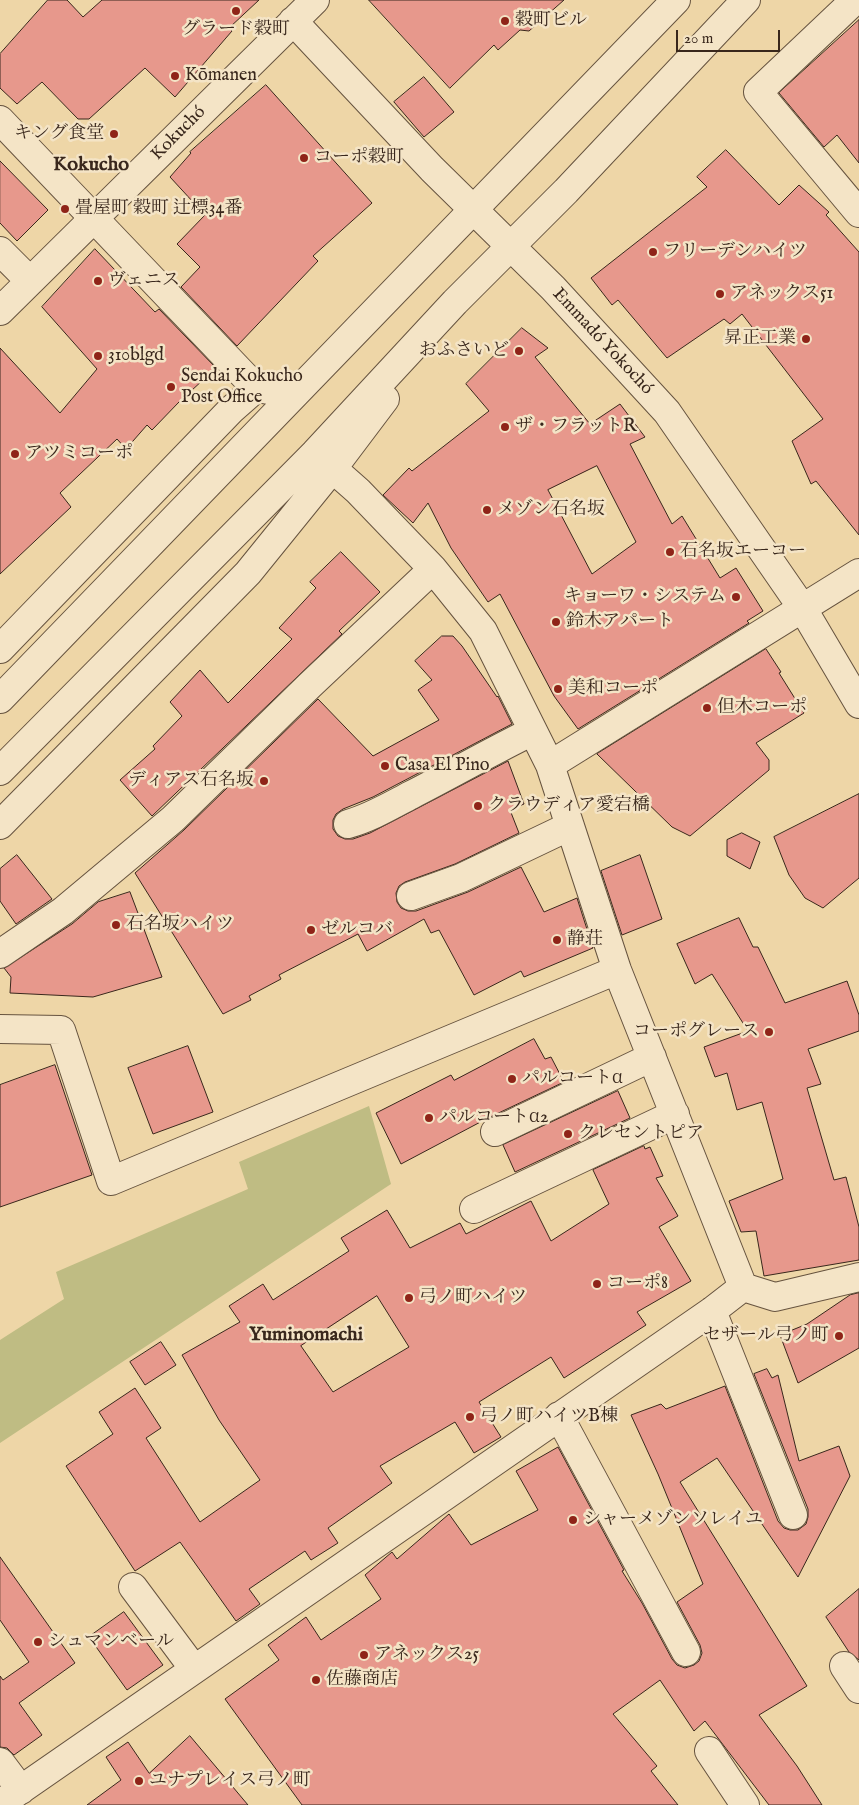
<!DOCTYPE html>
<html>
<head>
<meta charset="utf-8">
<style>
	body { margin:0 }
	#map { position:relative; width:859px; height:1805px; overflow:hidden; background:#eed6a7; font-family:"IM FELL English",serif }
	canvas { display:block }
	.scale { position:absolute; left:676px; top:30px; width:104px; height:22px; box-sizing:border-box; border:2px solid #39271c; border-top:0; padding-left:6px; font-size:15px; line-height:18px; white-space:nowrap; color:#39271c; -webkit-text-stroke:4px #f4e4c6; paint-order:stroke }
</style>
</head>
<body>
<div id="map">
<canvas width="859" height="1805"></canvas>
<div class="scale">20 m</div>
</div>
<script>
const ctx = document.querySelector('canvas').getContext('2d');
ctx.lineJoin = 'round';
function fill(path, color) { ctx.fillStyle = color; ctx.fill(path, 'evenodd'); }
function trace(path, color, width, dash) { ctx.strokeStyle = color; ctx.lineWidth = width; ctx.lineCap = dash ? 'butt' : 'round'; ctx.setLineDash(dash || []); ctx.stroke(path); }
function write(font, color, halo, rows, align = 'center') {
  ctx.font = font + ' "IM FELL English","Noto Serif JP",serif'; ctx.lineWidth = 5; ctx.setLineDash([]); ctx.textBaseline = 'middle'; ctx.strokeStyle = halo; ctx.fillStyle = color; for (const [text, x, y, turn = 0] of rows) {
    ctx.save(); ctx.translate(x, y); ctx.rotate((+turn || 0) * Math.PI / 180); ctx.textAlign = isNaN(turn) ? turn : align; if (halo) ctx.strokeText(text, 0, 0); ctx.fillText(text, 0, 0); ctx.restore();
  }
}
fill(new Path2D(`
	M 369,1106 L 391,1184 L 0,1443 L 0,1340 L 64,1299 L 56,1272 L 248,1189 L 239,1162 Z`), '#bfbc83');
const building = new Path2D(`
	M 48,0 L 67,0 L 83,17 L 102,0 L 259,0 L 229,28 L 232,31 L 175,97 L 145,68 L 89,119 L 78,119 L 42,82 L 17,104 L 0,88 L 0,54 Z
	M 369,0 L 564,0 L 529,31 L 520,30 L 498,50 L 494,45 L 450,88 Z
	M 859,20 L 859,163 L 837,135 L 824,147 L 779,93 Z
	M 424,77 L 454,112 L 424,137 L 394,102 Z
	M 266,85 L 372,203 L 313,256 L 318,261 L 237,346 L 181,287 L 200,267 L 177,244 L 205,215 L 170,177 L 191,153 L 190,152 Z
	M 726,150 L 779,205 L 799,185 L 829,212 L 826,215 L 859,252 L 859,535 L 816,481 L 811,484 L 792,441 L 823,419 L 742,314 L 730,324 L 724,319 L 667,358 L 618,300 L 612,305 L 591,278 L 707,187 L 697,177 Z
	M 0,161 L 48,210 L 17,241 L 0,223 Z
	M 95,249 L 155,312 L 159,309 L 216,368 L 179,402 L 152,430 L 147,425 L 126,449 L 117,439 L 60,493 L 71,507 L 0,574 L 0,348 L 60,413 L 97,369 L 42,307 Z
	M 522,328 L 548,348 L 535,357 L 590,424 L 620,404 L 645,437 L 630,444 L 672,524 L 682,516 L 720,578 L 736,568 L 763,611 L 747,621 L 749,623 L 578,729 L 554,696 L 500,594 L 488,602 L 451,548 L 428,503 L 413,523 L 383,495 L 409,468 L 412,471 L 489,411 L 466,384 ZM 597,466 L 636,542 L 592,574 L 548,490 Z
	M 341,552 L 380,592 L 339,631 L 342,634 L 152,816 L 120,780 L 155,749 L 153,746 L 182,716 L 170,702 L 200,670 L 228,703 L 292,639 L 279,628 L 316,588 L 310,582 Z
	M 442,636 L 453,636 L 462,646 L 497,697 L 498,696 L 512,724 L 373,797 L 343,809 L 336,814 L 333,820 L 333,829 L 338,836 L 345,839 L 353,839 L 370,833 L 508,761 L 524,804 L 510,810 L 519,833 L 455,864 L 405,882 L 399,886 L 396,893 L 397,902 L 401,908 L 408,911 L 416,911 L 468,892 L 521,867 L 544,912 L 577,898 L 593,948 L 524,977 L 521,971 L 474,995 L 439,930 L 431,933 L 424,919 L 367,951 L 358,934 L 279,975 L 281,979 L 249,996 L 251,1000 L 223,1014 L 135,873 L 184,830 L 318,699 L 373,756 L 439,720 L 418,690 L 432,680 L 415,661 Z
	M 766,649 L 781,672 L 779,673 L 804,713 L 756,743 L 769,760 L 769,770 L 690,836 L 672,827 L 597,754 Z
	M 859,794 L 859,878 L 823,908 L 805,898 L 789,875 L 774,837 Z
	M 742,833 L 760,842 L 750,869 L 727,856 L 727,840 Z
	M 17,855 L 52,899 L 16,924 L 0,901 L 0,869 Z
	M 640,855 L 662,919 L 622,935 L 601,871 Z
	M 130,892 L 162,977 L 93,997 L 10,993 L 11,977 L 4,968 L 72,924 L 98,902 Z
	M 739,918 L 753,947 L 758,947 L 785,1003 L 847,981 L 859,1015 L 859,1031 L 808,1049 L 821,1084 L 807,1088 L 834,1180 L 846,1177 L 859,1227 L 859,1260 L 764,1276 L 756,1231 L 741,1232 L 729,1201 L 783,1179 L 762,1102 L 737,1110 L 727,1073 L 715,1077 L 704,1047 L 748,1031 L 712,974 L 695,984 L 677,944 Z
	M 534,1039 L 545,1059 L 551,1057 L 564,1082 L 488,1118 L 401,1164 L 376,1113 L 451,1075 L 454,1080 Z
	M 188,1046 L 213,1112 L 153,1134 L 128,1068 Z
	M 55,1065 L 92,1175 L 0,1207 L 0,1085 Z
	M 618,1091 L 630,1118 L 515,1172 L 503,1145 Z
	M 644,1146 L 645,1149 L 650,1147 L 663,1176 L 656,1178 L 678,1216 L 659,1227 L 691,1281 L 637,1312 L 646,1325 L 564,1378 L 551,1357 L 479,1402 L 501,1437 L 474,1453 L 455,1422 L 380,1466 L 392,1483 L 328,1528 L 338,1543 L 311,1560 L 305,1551 L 249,1589 L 260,1604 L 236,1621 L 180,1542 L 135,1571 L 66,1466 L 113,1434 L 99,1412 L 135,1388 L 161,1428 L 146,1438 L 200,1522 L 260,1480 L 219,1420 L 182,1355 L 240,1322 L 229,1306 L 263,1284 L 273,1300 L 349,1251 L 341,1238 L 387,1210 L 410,1248 L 460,1223 L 466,1234 L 531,1201 L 551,1241 L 609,1204 L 593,1170 ZM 377,1296 L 409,1347 L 333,1392 L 301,1346 Z
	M 859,1293 L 859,1348 L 798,1383 L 780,1335 L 807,1324 L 850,1295 Z
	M 161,1342 L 176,1365 L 145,1385 L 130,1362 Z
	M 767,1369 L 772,1378 L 778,1375 L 799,1461 L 839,1446 L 850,1476 L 798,1577 L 717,1458 L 680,1482 L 807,1686 L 759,1715 L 797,1766 L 822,1805 L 769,1805 L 705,1721 L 694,1731 L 660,1680 L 613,1714 L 657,1766 L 651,1771 L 678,1805 L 302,1805 L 225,1699 L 279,1660 L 268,1645 L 306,1617 L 321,1640 L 381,1599 L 365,1575 L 392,1552 L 397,1559 L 449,1514 L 471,1545 L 538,1510 L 516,1471 L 558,1447 L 624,1570 L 622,1571 L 642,1603 L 672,1659 L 677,1665 L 685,1668 L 694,1665 L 699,1661 L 702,1653 L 700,1645 L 677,1602 L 703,1584 L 658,1474 L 631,1415 L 661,1404 L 666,1409 L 725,1386 L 778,1521 L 784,1528 L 790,1530 L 798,1530 L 806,1524 L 808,1517 L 808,1509 L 754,1374 Z
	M 0,1557 L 75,1663 L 19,1703 L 42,1735 L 14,1755 L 7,1748 L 0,1747 L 0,1676 L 3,1680 L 29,1662 L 0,1620 Z
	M 859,1589 L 859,1660 L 849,1652 L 826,1617 Z
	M 124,1612 L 163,1665 L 127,1690 L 89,1637 Z
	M 190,1736 L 248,1805 L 87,1805 L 121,1780 L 106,1757 L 128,1742 L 149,1773 Z`);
fill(building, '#e7988c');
trace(building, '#39271c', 1);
const minor = new Path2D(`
	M 855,0 L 758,92 L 859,213
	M 293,21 L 432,169 L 553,288 L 667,412 L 803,609 L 859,704
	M 0,120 L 256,388
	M 0,251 L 30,281
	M 0,311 L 315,0
	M 0,649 L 231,410 L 256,388 L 294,394
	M 0,699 L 676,0
	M 550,765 L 859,573
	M 0,771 L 315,453 L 455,302 L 566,191 L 746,0
	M 348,824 C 370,818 390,806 411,795 C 452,774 492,751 533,731
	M 0,825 L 248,573 L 333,468 L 385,399
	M 411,896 L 461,878 L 570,826
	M 0,954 L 63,911 L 173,819 L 310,685 L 433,569
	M 0,1029 L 61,1030 L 111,1181 L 617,970
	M 495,1132 L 652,1057
	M 474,1209 L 675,1114
	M 743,1287 L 775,1297 L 859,1277
	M 712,1311 L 793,1515
	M 559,1416 L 686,1652
	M 133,1587 L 194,1669
	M 844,1666 L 859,1689
	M 709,1751 L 745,1805
	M 0,1762 L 21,1790
	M 0,1804 L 712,1311 L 743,1287 L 617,970 L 550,765 L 483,631 L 433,569 L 358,491 L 315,453`);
trace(minor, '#66533f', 30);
trace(minor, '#f4e4c6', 28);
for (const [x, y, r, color] of [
	[236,11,5,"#8f2418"],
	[505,21,5,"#8f2418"],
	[175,76,5,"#8f2418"],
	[114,134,5,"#8f2418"],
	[304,158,5,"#8f2418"],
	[65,209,5,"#8f2418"],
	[653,252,5,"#8f2418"],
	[98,281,5,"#8f2418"],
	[720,294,5,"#8f2418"],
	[806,339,5,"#8f2418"],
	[519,351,5,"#8f2418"],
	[98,356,5,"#8f2418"],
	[171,387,5,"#8f2418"],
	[505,427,5,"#8f2418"],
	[15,454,5,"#8f2418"],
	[487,510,5,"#8f2418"],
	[670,552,5,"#8f2418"],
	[736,597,5,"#8f2418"],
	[556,622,5,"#8f2418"],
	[558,689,5,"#8f2418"],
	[707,708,5,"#8f2418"],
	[385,766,5,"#8f2418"],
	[264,781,5,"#8f2418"],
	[478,806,5,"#8f2418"],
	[116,925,5,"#8f2418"],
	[311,930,5,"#8f2418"],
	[557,940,5,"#8f2418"],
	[769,1032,5,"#8f2418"],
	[512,1079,5,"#8f2418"],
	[429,1118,5,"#8f2418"],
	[568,1134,5,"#8f2418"],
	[597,1284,5,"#8f2418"],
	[409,1298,5,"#8f2418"],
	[839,1336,5,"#8f2418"],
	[470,1417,5,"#8f2418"],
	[573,1520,5,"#8f2418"],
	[38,1642,5,"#8f2418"],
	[364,1655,5,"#8f2418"],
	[316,1680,5,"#8f2418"],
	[139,1781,5,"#8f2418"]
]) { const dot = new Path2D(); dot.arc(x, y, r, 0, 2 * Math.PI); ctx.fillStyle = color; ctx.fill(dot); trace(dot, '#f4e4c6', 2); }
write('18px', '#39271c', '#f4e4c6', [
	["穀町ビル",515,21],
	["グラード穀町",236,30,"center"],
	["Kōmanen",185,76],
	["キング食堂",104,134,"right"],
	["コーポ穀町",314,158],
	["畳屋町 穀町 辻標34番",75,209],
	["フリーデンハイツ",663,252],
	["ヴェニス",108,281],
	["アネックス51",730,294],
	["昇正工業",796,339,"right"],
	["おふさいど",509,351,"right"],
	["310blgd",108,356],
	["Sendai Kokucho",181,377],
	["Post Office",181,398],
	["ザ・フラットR",515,427],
	["アツミコーポ",25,454],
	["メゾン石名坂",497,510],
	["石名坂エーコー",680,552],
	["キョーワ・システム",726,597,"right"],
	["鈴木アパート",566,622],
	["美和コーポ",568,689],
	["但木コーポ",717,708],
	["Casa El Pino",395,766],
	["ディアス石名坂",254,781,"right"],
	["クラウディア愛宕橋",488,806],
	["石名坂ハイツ",126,925],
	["ゼルコバ",321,930],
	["静荘",567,940],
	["コーポグレース",759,1032,"right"],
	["パルコートα",522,1079],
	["パルコートα2",439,1118],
	["クレセントピア",578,1134],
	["コーポ8",607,1284],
	["弓ノ町ハイツ",419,1298],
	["セザール弓ノ町",829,1336,"right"],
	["弓ノ町ハイツB棟",480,1417],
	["シャーメゾンソレイユ",583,1520],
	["シュマンベール",48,1642],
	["アネックス25",374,1655],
	["佐藤商店",326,1680],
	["ユナプレイス弓ノ町",149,1781]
], 'left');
write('18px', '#39271c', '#f4e4c6', [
	["Kokuchó",179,134,-45],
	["Emmadó Yokochó",602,342,47]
]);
write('bold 20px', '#39271c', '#f4e4c6', [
	["Kokucho",91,166],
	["Yuminomachi",306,1336]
]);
</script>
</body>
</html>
